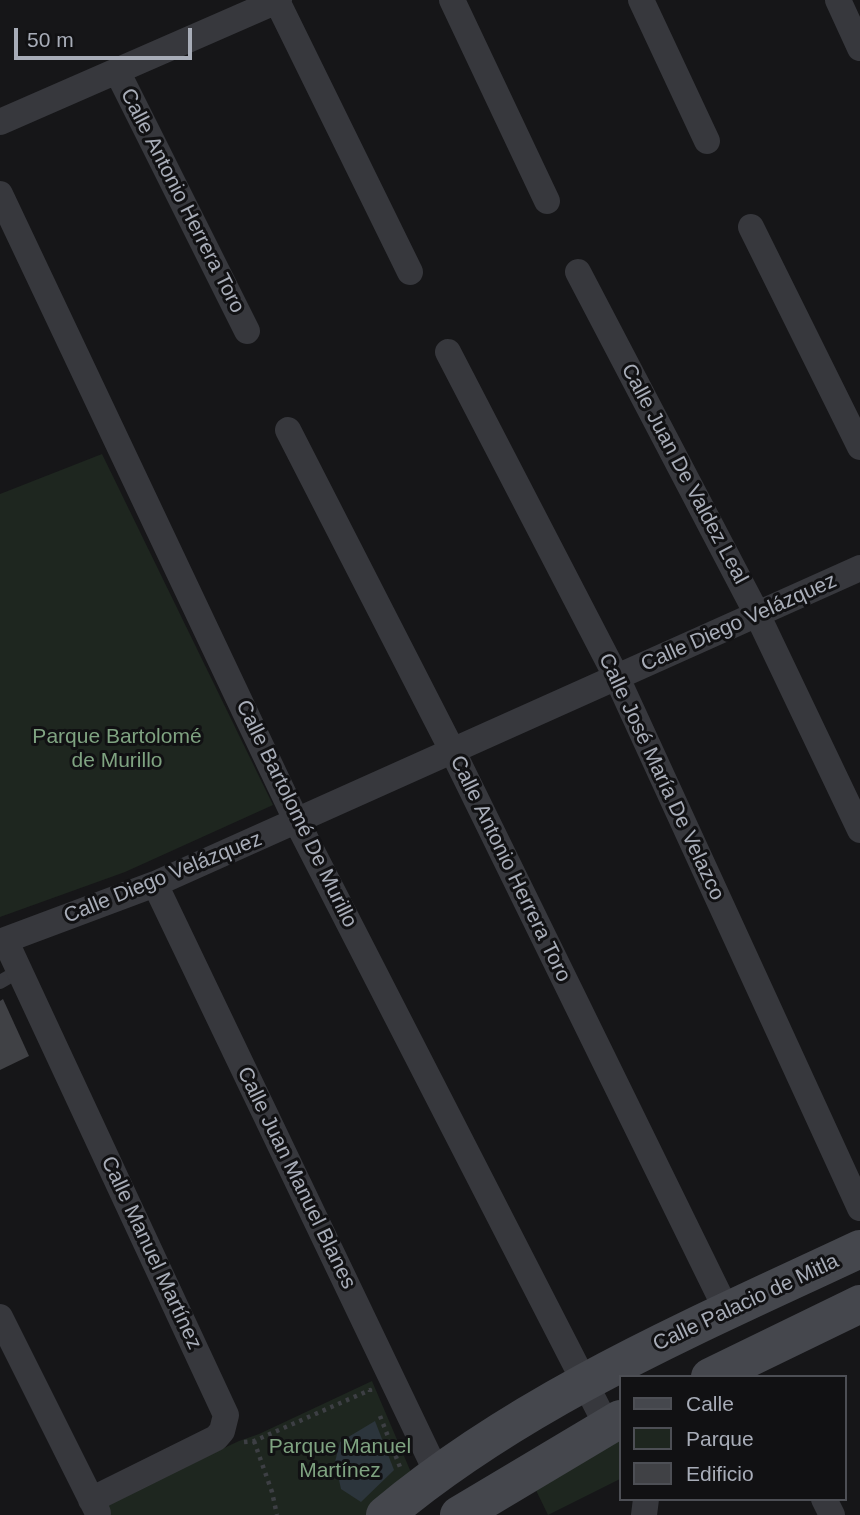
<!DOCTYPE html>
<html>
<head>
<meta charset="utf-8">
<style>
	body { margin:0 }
	#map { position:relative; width:860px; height:1515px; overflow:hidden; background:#161618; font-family:Arial,sans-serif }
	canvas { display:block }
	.legend { position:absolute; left:619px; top:1375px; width:228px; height:126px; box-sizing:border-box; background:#111113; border:2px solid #4d4f55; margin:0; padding:9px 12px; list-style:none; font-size:21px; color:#a8adb8 }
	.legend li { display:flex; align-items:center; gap:14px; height:35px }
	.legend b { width:35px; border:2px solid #4d4f55 }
	.scale { position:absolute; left:14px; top:28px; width:178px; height:32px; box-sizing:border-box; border:4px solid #a8adb8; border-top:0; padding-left:9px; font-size:21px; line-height:24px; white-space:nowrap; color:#a8adb8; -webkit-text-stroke:5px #111113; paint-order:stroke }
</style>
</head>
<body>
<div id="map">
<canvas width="860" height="1515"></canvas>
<ul class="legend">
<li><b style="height:9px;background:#45474d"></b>Calle</li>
<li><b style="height:19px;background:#1e261f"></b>Parque</li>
<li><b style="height:19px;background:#404145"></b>Edificio</li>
</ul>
<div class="scale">50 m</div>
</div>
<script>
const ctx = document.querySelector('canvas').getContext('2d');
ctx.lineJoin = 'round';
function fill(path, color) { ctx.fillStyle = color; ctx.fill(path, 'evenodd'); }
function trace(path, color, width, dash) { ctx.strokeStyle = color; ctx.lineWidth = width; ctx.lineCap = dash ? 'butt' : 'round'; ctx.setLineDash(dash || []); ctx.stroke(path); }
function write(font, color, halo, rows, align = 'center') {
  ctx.font = font + ' Arial,sans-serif'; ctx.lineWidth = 6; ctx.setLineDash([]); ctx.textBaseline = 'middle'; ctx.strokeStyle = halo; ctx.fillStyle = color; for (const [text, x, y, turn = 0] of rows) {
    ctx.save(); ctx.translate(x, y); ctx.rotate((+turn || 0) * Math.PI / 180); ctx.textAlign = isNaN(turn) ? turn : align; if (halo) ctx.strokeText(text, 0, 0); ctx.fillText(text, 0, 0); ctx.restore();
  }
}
fill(new Path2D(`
	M 102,454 L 273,805 L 125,872 L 0,917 L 0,494 Z
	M 372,1381 L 413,1477 L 368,1515 L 108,1515 L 104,1504 L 239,1441 L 259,1434 Z
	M 620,1438 L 620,1479 L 548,1515 L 532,1482 Z`), '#1e261f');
fill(new Path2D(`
	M 375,1421 L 394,1470 L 361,1502 L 341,1489 L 335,1462 L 340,1442 Z`), '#2c353c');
fill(new Path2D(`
	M 3,999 L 29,1056 L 0,1070 L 0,1001 Z`), '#404145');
trace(new Path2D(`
	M 380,1416 L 400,1467
	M 254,1441 L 272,1492 L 277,1515
	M 244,1442 L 254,1441 L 370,1390 L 370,1392`), '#3d3f44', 4.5, [3.5, 5]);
trace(new Path2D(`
	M 0,982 L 19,971`), '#37383d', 14);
trace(new Path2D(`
	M 452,0 L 547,201
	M 641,0 L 707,141
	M 838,0 L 860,48
	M 277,1 L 410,272
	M 117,71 L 247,331
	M 0,122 L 279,0
	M 0,194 L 297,822 L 607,1426
	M 751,227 L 860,447
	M 578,272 L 757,614 L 860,830
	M 448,352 L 617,678 L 860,1208
	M 288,430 L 453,752 L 727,1311
	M 155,884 L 437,1473
	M 0,942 L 155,884 L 860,568
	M 6,942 L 226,1415 L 222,1431 L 216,1438 L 91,1500
	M 0,1317 L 98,1513
	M 824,1499 L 832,1515
	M 644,1515 L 646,1499`), '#37383d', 26);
trace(new Path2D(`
	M 710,1377 L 860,1304
	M 385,1515 C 525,1398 696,1326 860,1249
	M 459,1515 L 620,1419`), '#45474d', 38);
write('21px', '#a8adb8', '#111113', [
	["Calle Antonio Herrera Toro",182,201,63],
	["Calle Juan De Valdez Leal",684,474,62],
	["Calle Diego Velázquez",739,623,-24],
	["Calle José María De Velazco",661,777,65],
	["Calle Bartolomé De Murillo",296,814,64],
	["Calle Antonio Herrera Toro",510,869,64],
	["Calle Diego Velázquez",163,878,-22],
	["Calle Juan Manuel Blanes",296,1178,64],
	["Calle Manuel Martínez",151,1253,65],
	["Calle Palacio de Mitla",746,1303,-25]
]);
write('21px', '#7fa381', '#111113', [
	["Parque Bartolomé",117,737],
	["de Murillo",117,761],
	["Parque Manuel",340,1447],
	["Martínez",340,1471]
]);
</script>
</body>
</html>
